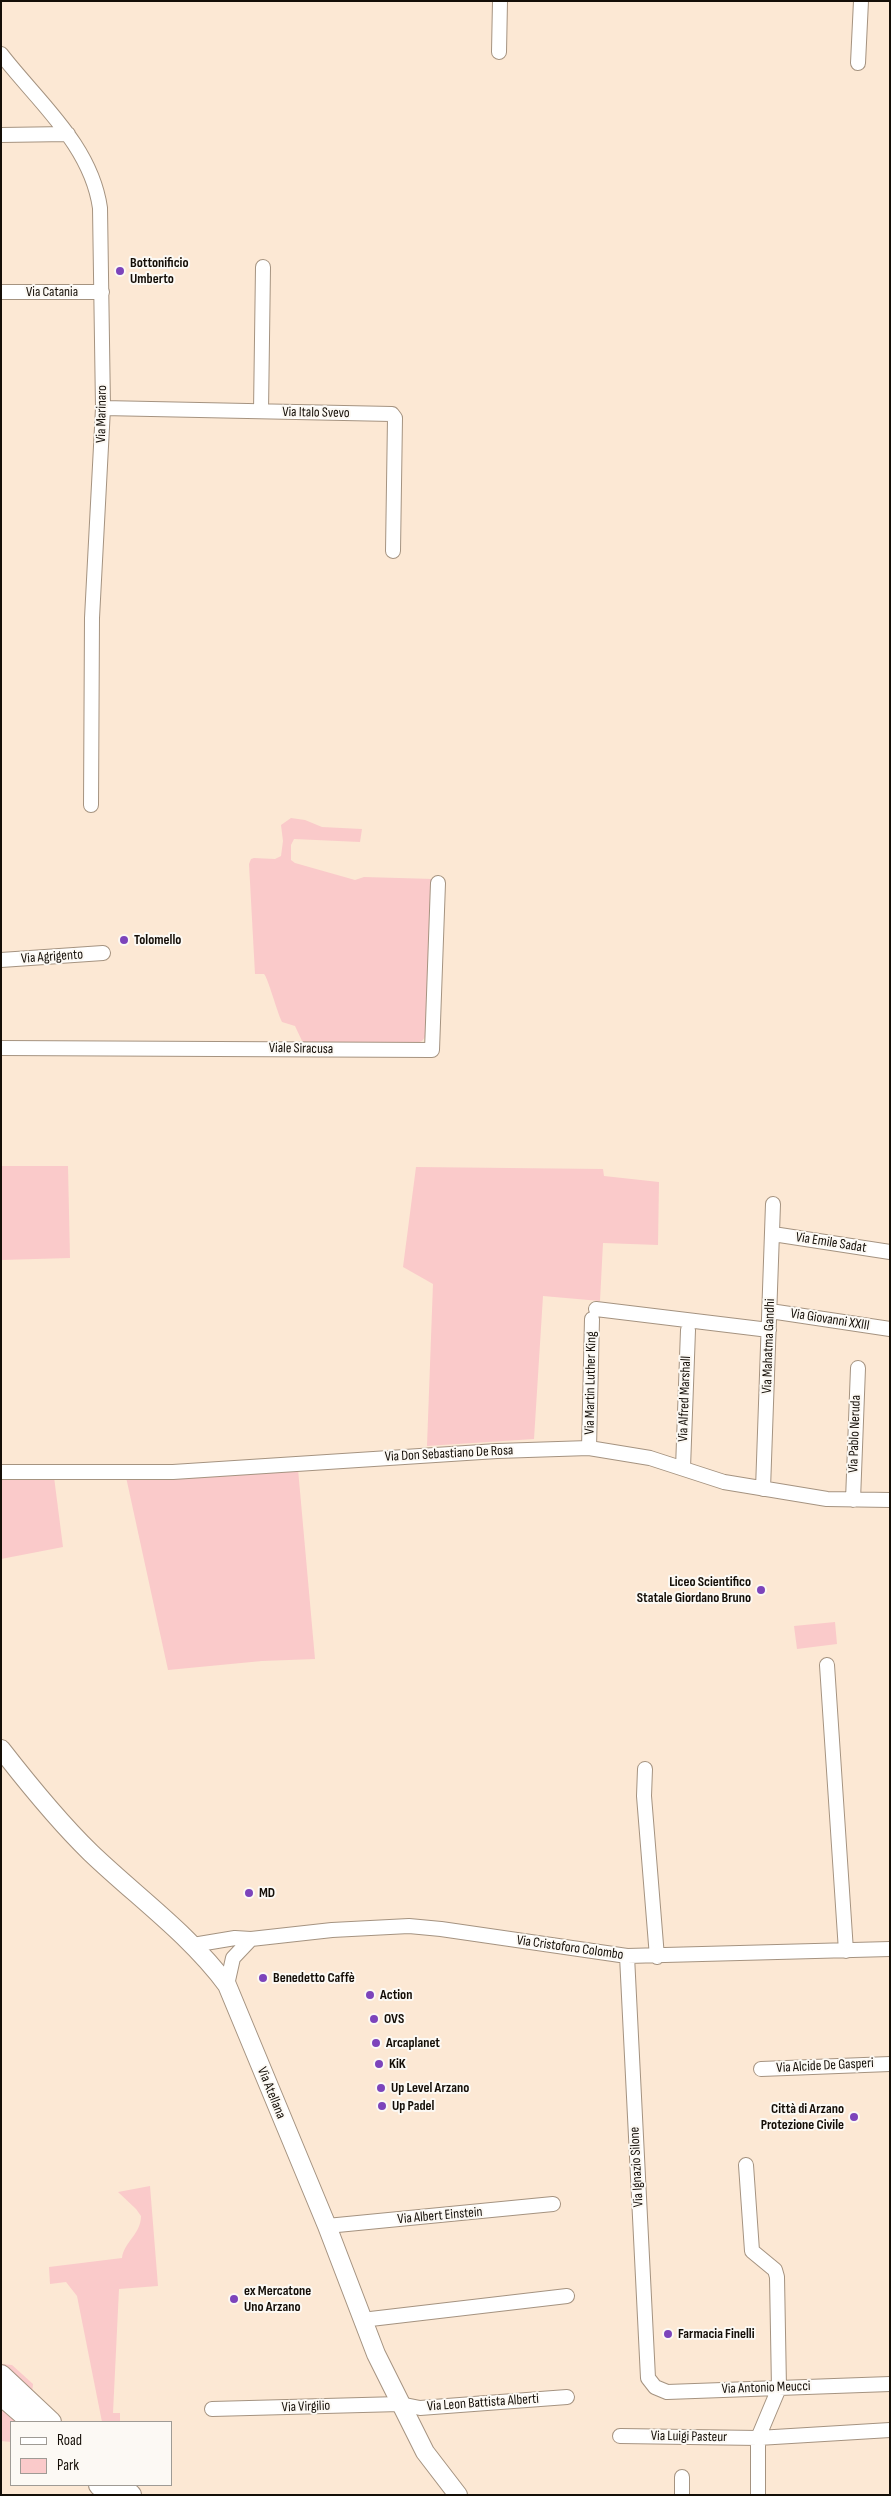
<!DOCTYPE html>
<html>
<head>
<meta charset="utf-8">
<style>
	body { margin:0 }
	#map { position:relative; width:891px; height:2496px; overflow:hidden; background:#fce8d4; font-family:"Sofia Sans Condensed",sans-serif }
	canvas { display:block }
	.frame { position:absolute; inset:0; border:2px solid #140e07; pointer-events:none }
	.legend { position:absolute; left:10px; top:2421px; width:162px; height:65px; box-sizing:border-box; background:#fcf9f4; border:1px solid #9f9b95; margin:0; padding:6px 9px; list-style:none; font-size:15px; color:#140e07 }
	.legend li { display:flex; align-items:center; gap:10px; height:25px }
	.legend b { width:25px; border:1px solid #9f9b95 }
</style>
</head>
<body>
<div id="map">
<canvas width="891" height="2496"></canvas>
<div class="frame"></div>
<ul class="legend">
<li><b style="height:6px;background:#fff"></b>Road</li>
<li><b style="height:14px;background:#facaca"></b>Park</li>
</ul>
</div>
<script>
const ctx = document.querySelector('canvas').getContext('2d');
ctx.lineJoin = 'round';
function fill(path, color) { ctx.fillStyle = color; ctx.fill(path, 'evenodd'); }
function trace(path, color, width, dash) { ctx.strokeStyle = color; ctx.lineWidth = width; ctx.lineCap = dash ? 'butt' : 'round'; ctx.setLineDash(dash || []); ctx.stroke(path); }
function write(font, color, halo, rows, align = 'center') {
  ctx.font = font + ' "Sofia Sans Condensed",sans-serif'; ctx.lineWidth = 4; ctx.setLineDash([]); ctx.textBaseline = 'middle'; ctx.strokeStyle = halo; ctx.fillStyle = color; for (const [text, x, y, turn = 0] of rows) {
    ctx.save(); ctx.translate(x, y); ctx.rotate((+turn || 0) * Math.PI / 180); ctx.textAlign = isNaN(turn) ? turn : align; if (halo) ctx.strokeText(text, 0, 0); ctx.fillText(text, 0, 0); ctx.restore();
  }
}
fill(new Path2D(`
	M 291,818 L 305,820 L 322,827 L 362,829 L 360,842 L 294,839 L 291,845 L 291,860 L 295,863 L 355,880 L 364,877 L 434,879 L 429,1032 L 422,1041 L 409,1046 L 303,1043 L 295,1026 L 282,1022 C 277,1012 268,978 264,974 L 255,974 L 249,864 L 251,859 L 254,858 L 275,859 L 281,856 L 283,841 L 281,825 Z
	M 1,1166 L 68,1166 L 70,1258 L 1,1260 Z
	M 416,1167 L 603,1169 L 604,1176 L 659,1182 L 658,1245 L 603,1243 L 600,1301 L 543,1296 L 534,1439 L 427,1446 L 433,1284 L 403,1267 Z
	M 298,1469 L 315,1659 L 262,1661 L 168,1670 L 126,1477 L 215,1476 Z
	M 54,1477 L 63,1547 L 1,1559 L 1,1478 Z
	M 835,1622 L 837,1644 L 797,1649 L 794,1626 Z
	M 150,2186 L 158,2286 L 119,2289 L 113,2413 L 120,2413 L 120,2422 L 102,2422 L 77,2296 L 66,2282 L 50,2284 L 49,2267 L 122,2258 C 124,2242 141,2234 141,2216 L 136,2209 L 118,2192 Z
	M 1,2364 L 12,2365 L 33,2384 L 32,2393 Z
	M 1,2406 L 20,2422 L 11,2422 L 11,2442 L 1,2441 Z`), '#facaca');
const minor = new Path2D(`
	M 499,52 L 500,1
	M 1,54 C 38,102 91,145 100,208 L 103,408 L 92,618 L 91,805
	M 858,63 L 861,1
	M 1,135 L 68,134
	M 1,292 L 102,292
	M 103,408 L 392,414 L 395,418 L 393,551
	M 261,411 L 263,267
	M 1,960 L 103,953
	M 1,1048 L 432,1050 L 438,883
	M 773,1234 L 890,1252
	M 596,1309 L 769,1330
	M 770,1311 L 890,1329
	M 589,1448 L 592,1319
	M 683,1468 L 688,1330
	M 1,1472 L 173,1472 L 497,1451 L 589,1448 L 650,1458 L 724,1482 L 827,1499 L 890,1500
	M 763,1489 L 773,1204
	M 853,1500 L 858,1368
	M 827,1665 L 846,1951
	M 645,1769 L 644,1796 L 657,1957
	M 193,1945 L 235,1938 L 251,1939 L 332,1930 L 409,1926 L 441,1929 L 627,1956 L 890,1949
	M 627,1956 L 648,2378 L 655,2387 L 667,2392 L 890,2384
	M 227,1985 L 233,1958 L 251,1939
	M 761,2069 L 890,2064
	M 746,2165 L 752,2251 L 775,2270 L 777,2277 L 779,2388 L 758,2438 L 758,2495
	M 327,2226 L 553,2204
	M 362,2320 L 567,2296
	M 212,2409 L 400,2404 L 420,2408 L 567,2397
	M 620,2436 L 758,2438 L 890,2430
	M 682,2495 L 682,2477`);
const major = new Path2D(`
	M 1,1749 C 29,1785 58,1821 91,1853 C 137,1897 189,1934 227,1985 L 327,2226 L 376,2354 L 425,2452 L 458,2495`);
const highway = new Path2D(`
	M 1,2375 L 51,2422
	M 1,2395 L 32,2422
	M 99,2485 L 110,2495
	M 120,2485 L 131,2495`);
trace(minor, '#a59380', 16);
trace(major, '#a59380', 20);
trace(highway, '#a59380', 22);
trace(minor, '#fff', 14);
trace(major, '#fff', 18);
trace(highway, '#fff', 20);
for (const [x, y, r, color] of [
	[120,271,5,"#7c44bb"],
	[124,940,5,"#7c44bb"],
	[761,1590,5,"#7c44bb"],
	[249,1893,5,"#7c44bb"],
	[263,1978,5,"#7c44bb"],
	[370,1995,5,"#7c44bb"],
	[374,2019,5,"#7c44bb"],
	[376,2043,5,"#7c44bb"],
	[379,2064,5,"#7c44bb"],
	[381,2088,5,"#7c44bb"],
	[382,2106,5,"#7c44bb"],
	[854,2117,5,"#7c44bb"],
	[234,2299,5,"#7c44bb"],
	[668,2334,5,"#7c44bb"]
]) { const dot = new Path2D(); dot.arc(x, y, r, 0, 2 * Math.PI); ctx.fillStyle = color; ctx.fill(dot); trace(dot, '#fcf9f4', 2); }
write('bold 14px', '#140e07', '#fcf9f4', [
	["Bottonificio",130,263],
	["Umberto",130,279],
	["Tolomello",134,940],
	["Liceo Scientifico",751,1582,"right"],
	["Statale Giordano Bruno",751,1598,"right"],
	["MD",259,1893],
	["Benedetto Caffè",273,1978],
	["Action",380,1995],
	["OVS",384,2019],
	["Arcaplanet",386,2043],
	["KiK",389,2064],
	["Up Level Arzano",391,2088],
	["Up Padel",392,2106],
	["Città di Arzano",844,2109,"right"],
	["Protezione Civile",844,2125,"right"],
	["ex Mercatone",244,2291],
	["Uno Arzano",244,2307],
	["Farmacia Finelli",678,2334]
], 'left');
write('14px', '#140e07', '#fcf9f4', [
	["Via Catania",52,292],
	["Via Italo Svevo",316,413,1],
	["Via Marinaro",102,414,-89],
	["Via Agrigento",52,957,-4],
	["Viale Siracusa",301,1049,1],
	["Via Emile Sadat",831,1243,9],
	["Via Giovanni XXIII",830,1320,9],
	["Via Mahatma Gandhi",769,1346,-88],
	["Via Martin Luther King",591,1383,-89],
	["Via Alfred Marshall",685,1399,-88],
	["Via Pablo Neruda",855,1434,-88],
	["Via Don Sebastiano De Rosa",449,1454,-3],
	["Via Cristoforo Colombo",570,1948,8],
	["Via Alcide De Gasperi",825,2066,-3],
	["Via Atellana",271,2093,68],
	["Via Ignazio Silone",637,2167,-93],
	["Via Albert Einstein",440,2216,-5],
	["Via Antonio Meucci",766,2388,-2],
	["Via Leon Battista Alberti",483,2403,-4],
	["Via Virgilio",306,2407,-2],
	["Via Luigi Pasteur",689,2437,1]
]);
</script>
</body>
</html>
